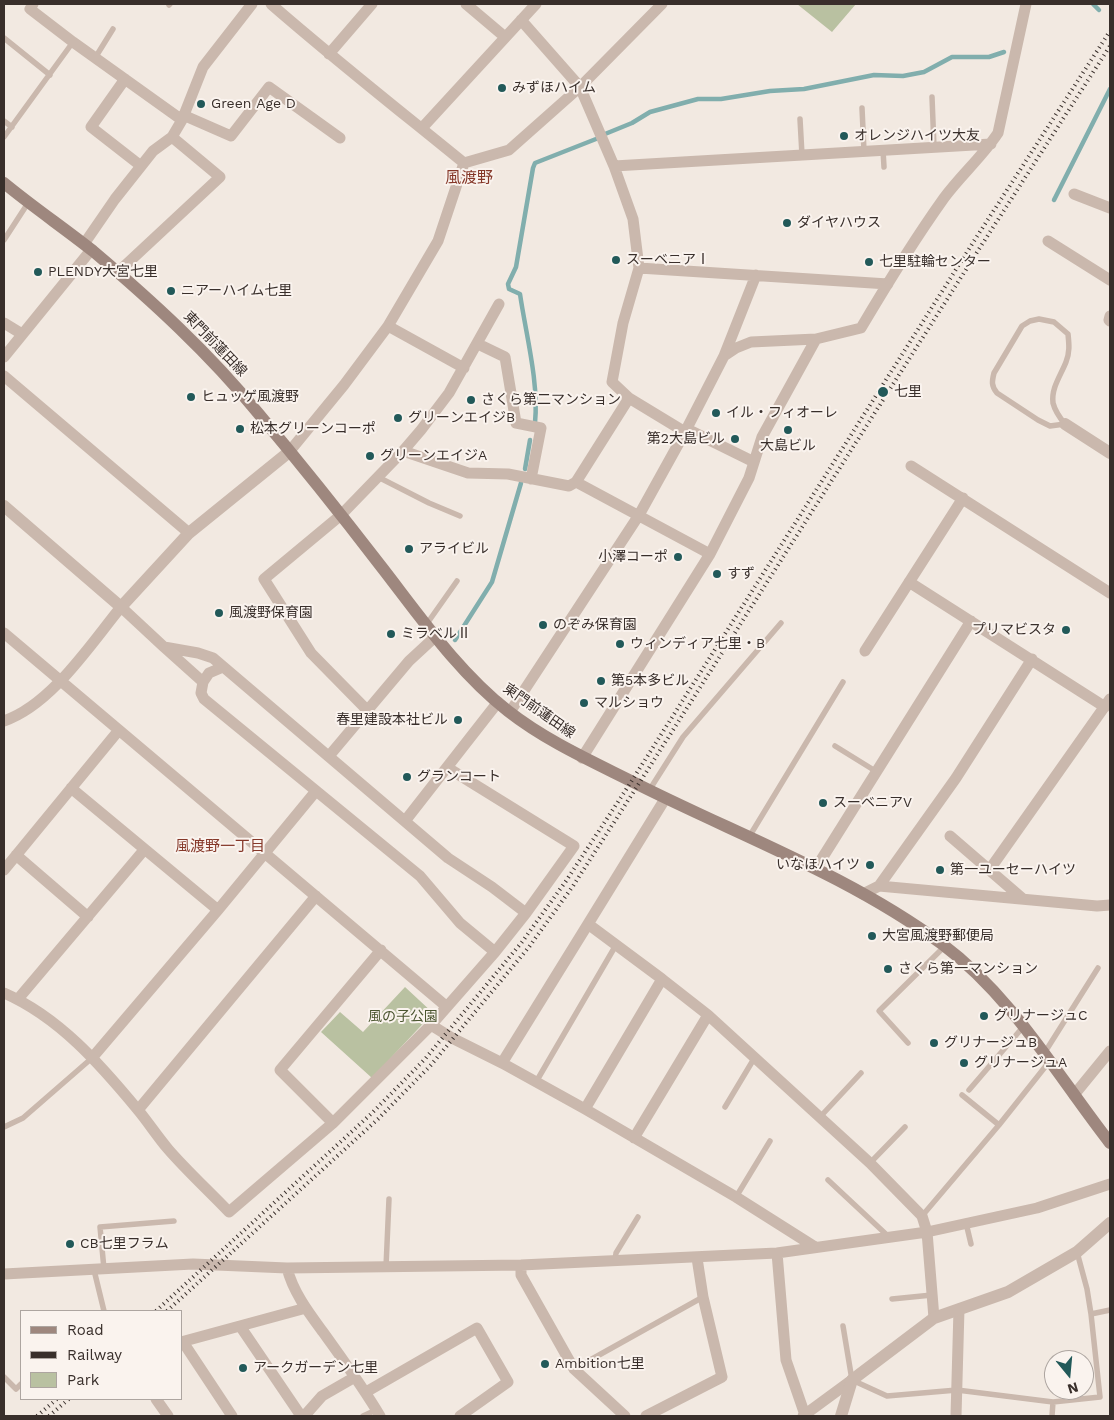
<!DOCTYPE html>
<html>
<head>
<meta charset="utf-8">
<style>
	body { margin:0 }
	#map { position:relative; width:1114px; height:1420px; overflow:hidden; background:#f2e9e1; font-family:"Work Sans",sans-serif }
	canvas { display:block }
	.frame { position:absolute; inset:0; border:5px solid #392f2b; pointer-events:none }
	.legend { position:absolute; left:20px; top:1310px; width:162px; height:90px; box-sizing:border-box; background:#faf3ee; border:1px solid #ada5a0; margin:0; padding:6px 9px; list-style:none; font-size:15px; color:#392f2b }
	.legend li { display:flex; align-items:center; gap:10px; height:25px }
	.legend b { width:25px; border:1px solid #ada5a0 }
	.north { position:absolute; left:1044px; top:1350px; width:50px; height:50px; box-sizing:border-box; background:#faf3ee; border:1px solid #ada5a0; border-radius:50%; rotate:163deg; font-size:14px; font-weight:700; line-height:20px; text-align:center; color:#392f2b }
	.north::after { content:''; display:block; margin:auto; width:18px; height:22px; background:#225959; clip-path:polygon(50% 0,100% 100%,50% 72%,0 100%) }
</style>
</head>
<body>
<div id="map">
<canvas width="1114" height="1420"></canvas>
<div class="frame"></div>
<ul class="legend">
<li><b style="height:6px;background:#9e877e"></b>Road</li>
<li><b style="height:6px;background:#392f2b"></b>Railway</li>
<li><b style="height:14px;background:#b9c1a1"></b>Park</li>
</ul>
<div class="north">N</div>
</div>
<script>
const ctx = document.querySelector('canvas').getContext('2d');
ctx.lineJoin = 'round';
function fill(path, color) { ctx.fillStyle = color; ctx.fill(path, 'evenodd'); }
function trace(path, color, width, dash) { ctx.strokeStyle = color; ctx.lineWidth = width; ctx.lineCap = dash ? 'butt' : 'round'; ctx.setLineDash(dash || []); ctx.stroke(path); }
function write(font, color, halo, rows, align = 'center') {
  ctx.font = font + ' "Work Sans","Noto Sans JP",sans-serif'; ctx.lineWidth = 4; ctx.setLineDash([]); ctx.textBaseline = 'middle'; ctx.strokeStyle = halo; ctx.fillStyle = color; for (const [text, x, y, turn = 0] of rows) {
    ctx.save(); ctx.translate(x, y); ctx.rotate((+turn || 0) * Math.PI / 180); ctx.textAlign = isNaN(turn) ? turn : align; if (halo) ctx.strokeText(text, 0, 0); ctx.fillText(text, 0, 0); ctx.restore();
  }
}
fill(new Path2D(`
	M 797,4 L 856,4 L 832,32 Z
	M 405,987 L 433,1013 L 372,1078 L 321,1032 L 340,1012 L 363,1032 Z`), '#b9c1a1');
trace(new Path2D(`
	M 1093,4 L 1099,10
	M 605,134 L 632,123 L 650,112 L 698,99 L 721,99 L 770,91 L 804,89 L 874,75 L 903,76 L 924,72 L 952,57 L 989,57 L 1004,52
	M 1054,200 L 1110,89
	M 535,423 C 539,382 526,335 520,294 L 509,289 L 508,284 L 516,267 L 533,168 L 535,163 L 596,139
	M 525,469 L 530,440
	M 455,640 L 492,582 L 521,483`), '#81aead', 4.5);
trace(new Path2D(`
	M 169,5 L 170,4
	M 4,38 L 50,75
	M 95,58 L 113,29
	M 932,97 L 934,147
	M 862,108 L 864,151
	M 800,119 L 802,155
	M 4,121 L 12,127
	M 4,137 L 73,42
	M 883,150 L 884,167
	M 4,240 L 28,203
	M 1039,319 L 1054,322 L 1068,334 C 1069,344 1070,352 1066,362 C 1061,375 1051,388 1053,403 C 1055,411 1060,418 1065,424 L 1050,426 L 1038,420 L 997,393 C 991,386 992,381 994,373 L 1022,326 L 1030,321 Z
	M 378,477 L 429,503 L 460,516
	M 426,625 L 457,581
	M 835,746 L 877,772
	M 650,789 L 683,737 L 781,623
	M 749,837 L 843,682
	M 908,1043 L 879,1011 L 945,946
	M 1045,1052 L 1098,968
	M 536,1082 L 616,945
	M 969,1090 L 1023,1027
	M 725,1107 L 755,1057
	M 820,1117 L 861,1073
	M 999,1125 L 1049,1062
	M 4,1127 L 23,1118 L 92,1058
	M 870,1163 L 905,1127
	M 828,1180 L 889,1237
	M 736,1197 L 770,1141
	M 922,1216 L 999,1125 L 962,1095
	M 966,1223 L 971,1244
	M 615,1261 L 616,1253 L 638,1217
	M 386,1267 L 389,1199
	M 104,1269 L 100,1227 L 174,1221
	M 94,1270 L 104,1311
	M 892,1299 L 932,1295
	M 1091,1314 L 1110,1310
	M 843,1326 L 852,1380 L 887,1396 L 957,1390 L 1053,1402 L 1100,1397 L 1091,1314 L 1087,1289 L 1077,1252
	M 574,1369 L 703,1297
	M 4,1377 L 16,1389 L 21,1384
	M 363,1416 L 376,1410
	M 1052,1416 L 1053,1402`), '#cab8ad', 5.5);
trace(new Path2D(`
	M 33,4 L 30,9 L 73,42 L 182,120
	M 271,4 C 334,59 399,110 464,163
	M 466,4 L 505,37
	M 521,20 L 580,87 L 614,166 L 633,219 L 639,268 L 623,323 L 612,382 L 629,398 L 685,432
	M 329,54 L 372,4
	M 125,79 L 91,127 L 141,166
	M 183,115 L 231,136 L 269,87 L 340,138
	M 422,128 L 536,4
	M 464,163 L 509,150 L 580,87 L 662,4
	M 614,166 L 991,144
	M 1074,194 L 1110,208
	M 1048,241 L 1110,280
	M 84,244 L 115,199 L 153,151 L 172,137 L 182,120 L 203,67 L 252,4
	M 639,268 L 888,284
	M 117,273 L 220,177 L 172,137
	M 1110,316 L 1109,320 L 1110,321
	M 4,323 L 22,334
	M 388,326 L 464,368
	M 478,344 L 505,357 L 516,423 L 541,428 L 531,479
	M 724,356 L 756,275
	M 4,357 L 91,250
	M 4,376 L 189,533
	M 687,429 L 754,462
	M 403,451 L 421,430 L 449,393 L 499,304
	M 289,452 L 344,385 L 388,326 L 438,241 L 464,163
	M 911,466 L 1110,593
	M 576,482 L 710,554
	M 909,582 L 1105,707
	M 4,633 L 447,1007
	M 164,647 L 203,682 L 201,693 L 204,699 L 420,876 L 460,923 L 495,952
	M 865,651 L 963,498
	M 203,682 L 209,673 L 223,667
	M 367,710 L 311,653 L 264,579 L 341,515 L 403,451 L 468,473 L 508,474 L 569,486 L 576,482 L 629,398
	M 510,712 L 639,515 L 685,432 L 724,356 L 736,348 L 751,342 L 816,339 L 861,328 C 887,284 914,240 944,198 C 961,175 982,157 998,133 L 1026,4
	M 4,721 C 51,705 90,645 121,607 L 164,647 L 198,653 L 213,658 L 448,858 L 492,887 L 526,913
	M 329,756 L 409,661 L 435,637
	M 582,758 L 710,554 L 749,478 L 762,437 L 816,339
	M 71,788 L 218,910
	M 405,821 L 498,702
	M 950,836 L 1023,899
	M 16,855 L 88,917
	M 816,868 L 971,621
	M 990,869 L 1110,699
	M 4,870 L 119,730
	M 879,886 L 956,778 L 1032,659
	M 863,894 L 879,886 L 1097,906 L 1110,905
	M 588,924 L 665,799
	M 4,993 C 59,1017 100,1064 138,1110 C 148,1122 157,1136 168,1149 C 187,1171 209,1191 229,1212 L 333,1123 L 431,1025 L 495,952 L 526,913 L 574,846 L 448,768
	M 18,999 L 144,850
	M 431,1025 L 452,1038 L 502,1063 L 585,1109 L 736,1197 L 815,1247
	M 92,1058 L 218,910 L 316,791
	M 502,1063 L 588,924 L 662,979 L 708,1015 L 870,1163 L 922,1216 L 927,1232 L 934,1318
	M 1074,1095 L 1110,1051
	M 585,1109 L 662,979
	M 138,1110 L 316,896
	M 333,1123 L 280,1070 L 381,950
	M 634,1138 L 708,1015
	M 777,1253 L 786,1360 L 805,1415
	M 521,1265 L 521,1275 L 574,1369 L 625,1416
	M 287,1268 C 293,1292 309,1313 323,1332 C 343,1360 363,1387 380,1416
	M 4,1274 L 193,1264 L 287,1268 L 521,1265 L 777,1253 L 927,1232 L 1037,1208 L 1110,1184
	M 240,1326 L 299,1413 L 302,1415 L 307,1413 L 322,1396 L 355,1377
	M 181,1342 L 306,1308
	M 183,1342 L 232,1416
	M 366,1392 L 477,1328 L 508,1382 L 460,1416
	M 156,1399 L 168,1416
	M 646,1416 L 722,1377 L 703,1297 L 697,1258
	M 803,1416 L 852,1380
	M 956,1416 L 959,1309`), '#cab8ad', 11);
trace(new Path2D(`
	M 1065,424 L 1110,453
	M 4,506 L 121,607 L 189,533 L 289,452
	M 841,1416 L 852,1380 L 934,1318 L 1008,1292 L 1077,1252 L 1110,1223`), '#cab8ad', 12);
trace(new Path2D(`
	M 4,183 C 33,207 64,228 93,251 C 152,301 209,353 258,413 C 300,463 340,513 380,565 C 419,615 457,671 508,711 C 545,740 589,760 631,781 C 735,834 847,874 942,944 C 1012,996 1057,1075 1110,1143`), '#9e877e', 12);
trace(new Path2D(`
	M 156,1311 L 372,1113 L 425,1059 L 522,942 L 566,881 L 631,782 L 974,241 L 1110,31
	M 167,1311 L 378,1119 L 431,1065 L 529,947 L 573,886 L 638,785 L 981,246 L 1110,46
	M 37,1416 L 57,1399
	M 49,1416 L 69,1399`), '#392f2b', 4, [1, 4]);
for (const [x, y, r, color] of [
	[502,88,5,"#225959"],
	[201,104,5,"#225959"],
	[844,136,5,"#225959"],
	[787,223,5,"#225959"],
	[616,260,5,"#225959"],
	[869,262,5,"#225959"],
	[38,272,5,"#225959"],
	[171,291,5,"#225959"],
	[883,392,6,"#225959"],
	[191,397,5,"#225959"],
	[471,400,5,"#225959"],
	[716,413,5,"#225959"],
	[398,418,5,"#225959"],
	[240,429,5,"#225959"],
	[788,430,5,"#225959"],
	[735,439,5,"#225959"],
	[370,456,5,"#225959"],
	[409,549,5,"#225959"],
	[678,557,5,"#225959"],
	[717,574,5,"#225959"],
	[219,613,5,"#225959"],
	[543,625,5,"#225959"],
	[1066,630,5,"#225959"],
	[391,634,5,"#225959"],
	[620,644,5,"#225959"],
	[601,681,5,"#225959"],
	[584,703,5,"#225959"],
	[458,720,5,"#225959"],
	[407,777,5,"#225959"],
	[823,803,5,"#225959"],
	[870,865,5,"#225959"],
	[940,870,5,"#225959"],
	[872,936,5,"#225959"],
	[888,969,5,"#225959"],
	[984,1016,5,"#225959"],
	[934,1043,5,"#225959"],
	[964,1063,5,"#225959"],
	[70,1244,5,"#225959"],
	[545,1364,5,"#225959"],
	[243,1368,5,"#225959"]
]) { const dot = new Path2D(); dot.arc(x, y, r, 0, 2 * Math.PI); ctx.fillStyle = color; ctx.fill(dot); trace(dot, '#faf3ee', 2); }
write('14px', '#392f2b', '#faf3ee', [
	["みずほハイム",512,88],
	["Green Age D",211,104],
	["オレンジハイツ大友",854,136],
	["ダイヤハウス",797,223],
	["スーベニアⅠ",626,260],
	["七里駐輪センター",879,262],
	["PLENDY大宮七里",48,272],
	["ニアーハイム七里",181,291],
	["七里",894,392],
	["ヒュッゲ風渡野",201,397],
	["さくら第二マンション",481,400],
	["イル・フィオーレ",726,413],
	["グリーンエイジB",408,418],
	["松本グリーンコーポ",250,429],
	["第2大島ビル",725,439,"right"],
	["大島ビル",788,446,"center"],
	["グリーンエイジA",380,456],
	["アライビル",419,549],
	["小澤コーポ",668,557,"right"],
	["すず",727,574],
	["風渡野保育園",229,613],
	["のぞみ保育園",553,625],
	["プリマビスタ",1056,630,"right"],
	["ミラベルⅡ",401,634],
	["ウィンディア七里・B",630,644],
	["第5本多ビル",611,681],
	["マルショウ",594,703],
	["春里建設本社ビル",448,720,"right"],
	["グランコート",417,777],
	["スーベニアV",833,803],
	["いなほハイツ",860,865,"right"],
	["第一ユーセーハイツ",950,870],
	["大宮風渡野郵便局",882,936],
	["さくら第一マンション",898,969],
	["グリナージュC",994,1016],
	["グリナージュB",944,1043],
	["グリナージュA",974,1063],
	["CB七里フラム",80,1244],
	["Ambition七里",555,1364],
	["アークガーデン七里",253,1368]
], 'left');
write('14px', '#392f2b', '#faf3ee', [
	["東門前蓮田線",215,344,46],
	["東門前蓮田線",539,711,35]
]);
write('14px', '#4b5630', '#faf3ee', [
	["風の子公園",403,1017]
]);
write('15px', '#853728', '#faf3ee', [
	["風渡野一丁目",220,847]
]);
write('16px', '#853728', '#faf3ee', [
	["風渡野",469,178]
]);
</script>
</body>
</html>
